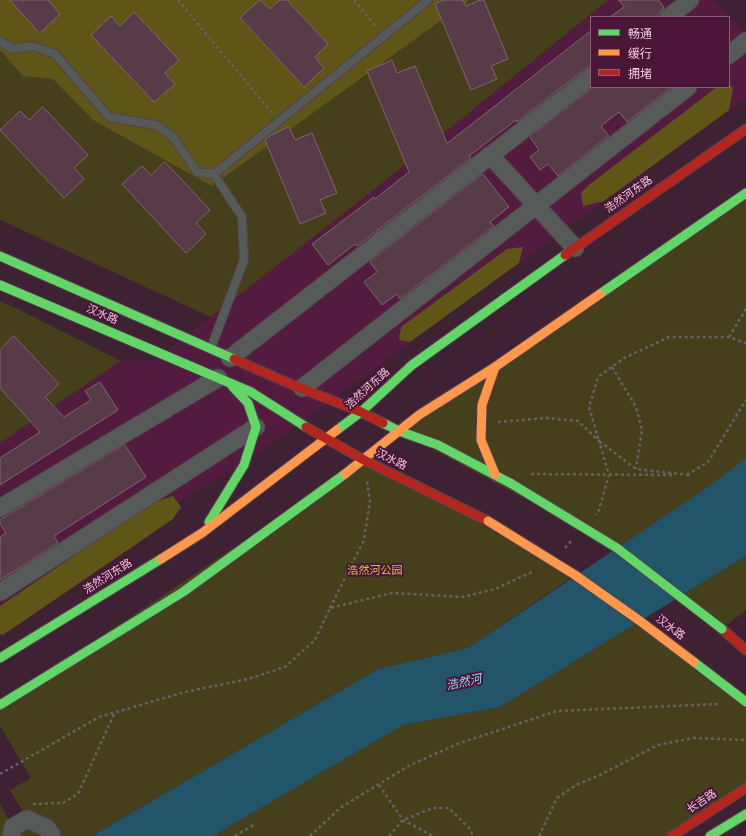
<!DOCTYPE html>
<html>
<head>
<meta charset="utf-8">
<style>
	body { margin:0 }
	#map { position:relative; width:746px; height:836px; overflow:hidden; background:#3e2234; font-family:"Roboto Condensed","Noto Sans SC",sans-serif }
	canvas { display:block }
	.legend { position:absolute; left:590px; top:16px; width:140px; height:72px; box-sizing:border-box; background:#4b1538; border:1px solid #8c5e7a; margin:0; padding:5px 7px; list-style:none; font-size:12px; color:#edcbde }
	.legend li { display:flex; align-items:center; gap:8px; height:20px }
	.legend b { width:20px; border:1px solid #8c5e7a }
</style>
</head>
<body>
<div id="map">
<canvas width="746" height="836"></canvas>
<ul class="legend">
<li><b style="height:5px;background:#63d668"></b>畅通</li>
<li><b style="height:5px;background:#ff974d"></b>缓行</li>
<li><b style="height:5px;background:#b3261e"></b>拥堵</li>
</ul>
</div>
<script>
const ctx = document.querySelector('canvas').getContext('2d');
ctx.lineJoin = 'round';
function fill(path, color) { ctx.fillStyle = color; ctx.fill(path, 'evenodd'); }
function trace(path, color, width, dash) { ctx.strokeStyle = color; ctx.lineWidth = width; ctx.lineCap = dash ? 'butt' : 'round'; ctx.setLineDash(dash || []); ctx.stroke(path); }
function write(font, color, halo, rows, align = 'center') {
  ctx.font = font + ' "Roboto Condensed","Noto Sans SC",sans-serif'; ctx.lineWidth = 4; ctx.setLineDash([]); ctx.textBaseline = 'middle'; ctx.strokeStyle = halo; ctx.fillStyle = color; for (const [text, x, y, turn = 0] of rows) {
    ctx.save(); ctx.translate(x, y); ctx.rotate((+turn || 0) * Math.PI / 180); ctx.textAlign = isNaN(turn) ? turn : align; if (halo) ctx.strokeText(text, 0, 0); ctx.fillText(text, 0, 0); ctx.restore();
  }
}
fill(new Path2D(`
	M 608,0 L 714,0 L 746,34 L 746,98 L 269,445 L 0,618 L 0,443 L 121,361 L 154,361 L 376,188 ZM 591,17 L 729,17 L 729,87 L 591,87 Z`), '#541b40');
fill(new Path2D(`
	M 0,0 L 608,0 L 376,188 L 211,317 L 0,220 Z
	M 746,193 L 746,458 L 705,489 L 617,548 L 399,431 Z
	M 0,301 L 22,311 L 121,361 L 0,443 Z
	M 364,460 L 575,575 L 468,648 L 378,669 L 92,836 L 0,836 L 0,804 L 13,827 L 27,819 L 10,790 L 31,778 L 0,726 L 0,705 Z
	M 746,556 L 746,610 L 722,629 L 681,596 Z
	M 640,621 L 746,702 L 746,788 L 672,836 L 213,836 L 403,725 L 500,707 Z`), '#463f1c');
fill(new Path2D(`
	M 0,0 L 469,0 L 212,186 L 93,120 L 53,79 L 23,76 L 0,50 Z
	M 729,82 L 733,89 L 729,110 L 604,201 L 583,206 L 581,193 L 590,184 L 717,87 L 729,87 Z
	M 523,247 L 519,263 L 410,342 L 399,340 L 401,327 L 507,249 Z
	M 173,496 L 181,507 L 173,519 L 3,635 L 0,634 L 0,606 L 151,503 Z`), '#5e5517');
fill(new Path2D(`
	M 746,458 L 746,556 L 500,707 L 403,725 L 213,836 L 92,836 L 378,669 L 468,648 L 705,489 Z`), '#225569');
const building = new Path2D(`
	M 10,0 L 48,0 L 60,14 L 40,33 Z
	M 260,0 L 270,9 L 280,0 L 287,0 L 328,44 L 315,57 L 324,68 L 304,87 L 240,18 Z
	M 444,0 L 463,0 L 466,6 L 480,0 L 484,0 L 508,59 L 491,66 L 497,79 L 471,90 L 435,4 Z
	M 619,0 L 659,0 L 664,8 L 657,17 L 610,17 L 624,7 Z
	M 134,12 L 179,60 L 165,73 L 175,84 L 154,102 L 91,35 L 111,16 L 120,26 Z
	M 591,31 L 591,67 L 585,69 L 517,122 L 516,120 L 469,156 L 471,158 L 357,246 L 355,244 L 328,265 L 312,244 L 374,197 L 375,199 L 409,172 L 367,71 L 392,60 L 397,73 L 415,66 L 447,143 Z
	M 594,87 L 672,87 L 627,122 L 619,112 L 601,126 L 609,136 L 558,176 L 548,164 L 540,170 L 530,157 L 539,150 L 530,137 Z
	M 43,107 L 88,155 L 74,168 L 84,179 L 64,198 L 0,130 L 20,111 L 29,120 Z
	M 289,127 L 295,140 L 312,133 L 337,193 L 320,200 L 326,213 L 300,224 L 265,140 L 270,136 Z
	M 165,162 L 210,210 L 196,223 L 206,234 L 186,253 L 122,184 L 142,166 L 151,175 Z
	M 483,174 L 509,207 L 490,222 L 494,226 L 400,299 L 397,294 L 382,305 L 364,282 L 377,272 L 370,262 Z
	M 14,336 L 59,384 L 45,397 L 64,417 L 91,400 L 85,391 L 100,382 L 118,410 L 0,485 L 0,458 L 40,432 L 0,388 L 0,350 Z
	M 125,445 L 146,477 L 54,536 L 58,543 L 0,580 L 0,537 L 6,533 L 0,524 L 0,520 Z`);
fill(building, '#583b48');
trace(building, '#7f6570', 1);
const lane = new Path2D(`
	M 0,41 L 13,49 L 32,46 L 55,54 L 109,117 L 156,125 L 173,137 L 197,172 L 214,174 L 428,0
	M 211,348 L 244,260 L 242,217 L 214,174`);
const street = new Path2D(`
	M 669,17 L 690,0
	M 729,55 L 746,41
	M 490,155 L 575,248
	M 230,358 L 591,77
	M 302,388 L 688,87
	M 0,508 L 218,378
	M 0,592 L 256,427
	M 11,836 L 13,827 L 27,819 L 47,828 L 52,836`);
const fast = new Path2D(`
	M 0,256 L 234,359
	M 0,285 L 251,392 L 306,427
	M 600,294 L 746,193
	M 383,423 L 399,431 L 438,445 L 512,484
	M 337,430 L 361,412 L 412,365 L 565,255
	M 209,522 L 244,465 L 256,427 L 248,403 L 232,386
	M 0,658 L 161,559
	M 694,662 L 746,702
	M 0,705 L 183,592 L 345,474
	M 710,836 L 746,814`);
const slow = new Path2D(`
	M 495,367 L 482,405 L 481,440 L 495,474
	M 345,474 L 419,415 L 495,367 L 600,294
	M 161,559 L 202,533 L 337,430`);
const jam = new Path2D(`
	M 565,255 L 746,129
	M 234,359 L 288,383 L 361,412 L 383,423
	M 306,427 L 364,460 L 488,521
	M 722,629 L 746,650
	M 672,836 L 746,788`);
trace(lane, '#57404e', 10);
trace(street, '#57404e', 19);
trace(fast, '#57404e', 11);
trace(slow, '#57404e', 11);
trace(jam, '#57404e', 11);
trace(new Path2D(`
	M 178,0 L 272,113
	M 354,0 L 377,28
	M 729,337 L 746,309
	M 612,367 L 636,407 L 642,430 L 636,469
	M 498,422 L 546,418 L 578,421 L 599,441 L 609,475 L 598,513 L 596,515
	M 531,474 L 674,475
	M 687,475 L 708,462 L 746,400
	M 689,475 L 636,469 L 599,441 L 589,407 L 598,377 L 624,358 L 669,337 L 729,337 L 746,343
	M 565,548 L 572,540
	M 330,608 L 364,540 L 370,501 L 367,481
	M 0,774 L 99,717 L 185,692 L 248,679 L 285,667 L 315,640 L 330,608 L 392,593 L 463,597 L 495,589 L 534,571
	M 379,785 L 403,820 L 433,836
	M 33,804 L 63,803 L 78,794 L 115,712
	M 235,836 L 255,824
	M 310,836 L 340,808 L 410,765 L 460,743 L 557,711 L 718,704
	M 389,836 L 403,820 L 433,808 L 449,808 L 470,829 L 473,836
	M 539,836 L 557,798 L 576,785 L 600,775 L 658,745 L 693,738 L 746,740`), '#666264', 2.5, [3, 3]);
trace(lane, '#565a59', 8);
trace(street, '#565a59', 17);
trace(fast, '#63d668', 9);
trace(slow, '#ff974d', 9);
trace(jam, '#b3261e', 9);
const fastBridge = new Path2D(`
	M 512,484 L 617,548 L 722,629`);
const slowBridge = new Path2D(`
	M 488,521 L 575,575 L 640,621 L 694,662`);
trace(fastBridge, '#57404e', 11, []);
trace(slowBridge, '#57404e', 11, []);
trace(fastBridge, '#63d668', 9);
trace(slowBridge, '#ff974d', 9);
write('11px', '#edcbde', '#4b1538', [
	["浩然河东路",629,195,-35],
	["汉水路",102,315,23],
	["浩然河东路",368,389,-42],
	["汉水路",391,460,26],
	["浩然河东路",108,577,-32],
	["汉水路",670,628,37],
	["长吉路",702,802,-33]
]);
write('11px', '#cfc448', '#4b1538', [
	["浩然河公园",375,571]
]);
write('italic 12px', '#8fdcf9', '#4b1538', [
	["浩然河",464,683,-12]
]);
</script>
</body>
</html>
